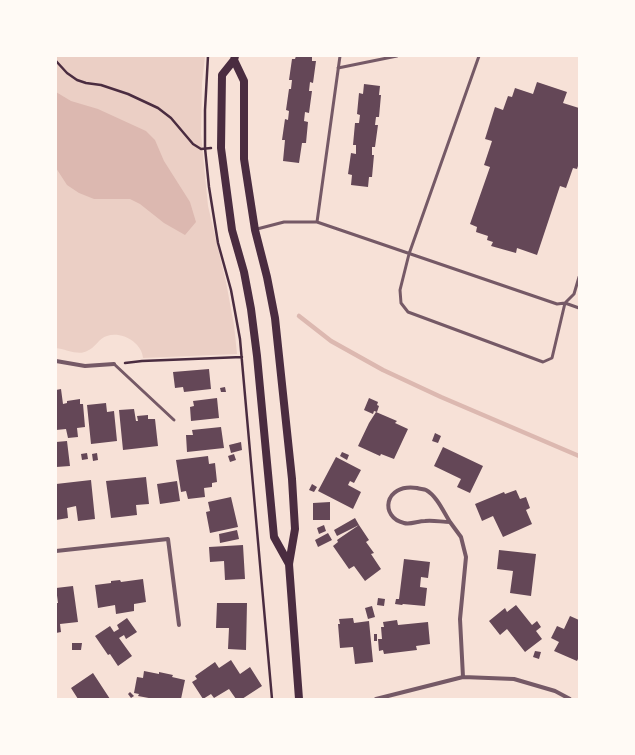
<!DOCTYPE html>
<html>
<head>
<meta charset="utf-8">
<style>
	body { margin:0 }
	#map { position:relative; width:635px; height:755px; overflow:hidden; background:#f7e1d7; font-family:Signika,sans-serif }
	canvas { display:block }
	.frame { position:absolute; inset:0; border:57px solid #fffaf5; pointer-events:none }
</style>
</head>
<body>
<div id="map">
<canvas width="635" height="755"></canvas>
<div class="frame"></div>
</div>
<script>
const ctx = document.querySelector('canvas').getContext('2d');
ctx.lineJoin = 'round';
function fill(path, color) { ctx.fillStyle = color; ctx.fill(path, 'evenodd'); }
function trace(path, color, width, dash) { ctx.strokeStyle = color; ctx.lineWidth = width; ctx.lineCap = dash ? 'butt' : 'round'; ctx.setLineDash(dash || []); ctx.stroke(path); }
fill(new Path2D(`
	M 56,56 L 205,56 L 202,83 L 201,134 L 208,206 L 226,282 L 234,325 L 237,354 L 143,358 C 142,343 122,331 107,336 C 99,338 95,348 87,351 C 79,356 65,349 56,348 Z`), '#ebcfc5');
fill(new Path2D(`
	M 56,92 L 71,101 L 98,109 L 146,131 L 155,140 L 164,161 L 190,202 L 196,222 L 185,235 L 164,223 L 140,204 L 130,199 L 94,199 L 79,193 L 67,185 L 56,168 Z`), '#dcb8b0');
trace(new Path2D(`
	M 299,316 L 331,341 L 383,370 L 441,397 L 579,456`), '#dcb8b0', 4.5);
fill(new Path2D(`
	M 296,56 L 312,56 L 312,61 L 316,61 L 313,83 L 310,82 L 309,91 L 312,91 L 309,113 L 305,112 L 304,121 L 308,122 L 306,143 L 302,143 L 299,163 L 283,161 L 285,140 L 282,140 L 285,119 L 288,120 L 289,111 L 286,110 L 289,89 L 291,89 L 292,80 L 289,80 L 292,59 L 295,59 Z
	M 537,82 L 567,92 L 563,103 L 579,108 L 579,163 L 577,169 L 573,168 L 566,188 L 560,186 L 537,255 L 517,248 L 516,253 L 491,246 L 493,242 L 487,240 L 488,236 L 476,232 L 477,227 L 470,224 L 490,167 L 484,165 L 492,141 L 485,139 L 495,107 L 503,110 L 508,96 L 512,97 L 515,88 L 533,94 Z
	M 364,84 L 380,86 L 379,95 L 381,95 L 379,117 L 376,117 L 375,125 L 378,125 L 375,147 L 372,147 L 372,155 L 374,155 L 372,177 L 369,177 L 368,187 L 351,185 L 352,175 L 348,174 L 351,153 L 356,154 L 356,145 L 353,145 L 355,123 L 359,123 L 360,115 L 357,114 L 359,93 L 363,94 Z
	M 209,369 L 211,389 L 184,392 L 183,387 L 175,388 L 173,372 Z
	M 225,387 L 226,392 L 221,392 L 220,388 Z
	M 61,389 L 63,404 L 67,403 L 67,401 L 80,399 L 80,404 L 83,404 L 85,427 L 77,428 L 78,437 L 68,438 L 66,429 L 56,430 L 56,390 Z
	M 217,398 L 219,418 L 191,421 L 190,407 L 194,406 L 193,401 Z
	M 369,398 L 378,402 L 377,405 L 379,406 L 377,412 L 374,411 L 373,414 L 364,410 Z
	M 106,403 L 107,412 L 114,411 L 117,441 L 91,444 L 87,405 Z
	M 134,409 L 136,421 L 138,421 L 137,416 L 148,415 L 148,419 L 155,419 L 158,446 L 123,450 L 119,410 Z
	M 376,412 L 397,421 L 395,423 L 408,429 L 394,459 L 381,454 L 380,456 L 358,446 L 369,423 Z
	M 221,427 L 224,448 L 187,452 L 186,435 L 193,435 L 192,430 Z
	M 435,433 L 441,436 L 438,443 L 432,441 Z
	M 67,441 L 70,466 L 56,467 L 56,442 Z
	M 241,442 L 242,450 L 231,453 L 229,445 Z
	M 443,447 L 483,466 L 470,493 L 457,487 L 461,479 L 434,466 Z
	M 342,452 L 349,455 L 347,460 L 340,456 Z
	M 87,453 L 88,459 L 82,460 L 81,454 Z
	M 97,453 L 98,460 L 93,461 L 92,454 Z
	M 234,454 L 236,460 L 230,462 L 228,456 Z
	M 208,456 L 209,464 L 215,463 L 217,482 L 212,483 L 212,487 L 204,488 L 205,497 L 188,499 L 186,491 L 181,492 L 176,460 Z
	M 336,457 L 361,470 L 354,483 L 350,481 L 348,485 L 361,492 L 353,509 L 318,491 Z
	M 146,477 L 149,504 L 136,505 L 137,515 L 111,518 L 106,481 Z
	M 91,480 L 95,519 L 78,521 L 76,506 L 67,508 L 68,518 L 56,520 L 56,484 Z
	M 177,481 L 180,501 L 160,504 L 157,484 Z
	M 312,484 L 317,487 L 314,492 L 309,490 Z
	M 516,490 L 520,499 L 526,497 L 530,508 L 526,510 L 532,524 L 503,537 L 493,516 L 482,521 L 475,504 L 504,492 L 505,494 Z
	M 231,497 L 238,527 L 210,533 L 206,512 L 210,511 L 208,502 Z
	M 330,502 L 330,520 L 313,520 L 313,503 Z
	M 355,518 L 359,525 L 337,536 L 334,530 Z
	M 324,525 L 326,531 L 319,534 L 317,528 Z
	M 359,525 L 369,540 L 366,542 L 374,553 L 371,554 L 381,569 L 365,581 L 354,566 L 349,569 L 333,546 L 338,542 L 337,540 Z
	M 237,530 L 239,539 L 220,543 L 219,534 Z
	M 328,533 L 332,540 L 318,547 L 315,540 Z
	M 243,545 L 245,579 L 225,580 L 224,561 L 210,562 L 209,547 Z
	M 499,550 L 536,554 L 531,596 L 510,593 L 513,571 L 497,569 Z
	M 404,559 L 430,562 L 428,578 L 421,577 L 420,587 L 427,588 L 425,606 L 403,604 L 402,605 L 395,604 L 396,599 L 399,599 Z
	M 143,579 L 146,602 L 134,604 L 134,611 L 116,614 L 115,605 L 98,608 L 95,585 L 111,583 L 111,581 L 120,580 L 121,582 Z
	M 73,586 L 78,622 L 60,624 L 61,632 L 56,633 L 56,603 L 58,603 L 56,588 Z
	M 378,598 L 385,599 L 384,606 L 377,605 Z
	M 217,603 L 247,603 L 246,650 L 228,649 L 229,628 L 216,628 Z
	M 516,605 L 532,625 L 537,621 L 541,627 L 536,631 L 542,639 L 525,652 L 507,629 L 500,635 L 489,621 L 505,608 L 507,612 Z
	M 372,606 L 375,617 L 368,619 L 365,608 Z
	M 570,616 L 579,620 L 579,657 L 577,661 L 554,651 L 559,642 L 551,638 L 557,626 L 564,629 Z
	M 127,618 L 137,632 L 126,639 L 124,635 L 119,638 L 132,656 L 118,666 L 110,654 L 108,655 L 95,636 L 110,626 L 114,632 L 119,629 L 117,625 Z
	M 353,618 L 354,623 L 369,621 L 373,662 L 355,664 L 353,647 L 340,648 L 338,624 L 340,624 L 339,619 Z
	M 397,620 L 398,625 L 428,622 L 430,644 L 416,646 L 417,650 L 384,654 L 383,650 L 379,651 L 378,639 L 382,639 L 381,627 L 384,627 L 383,622 Z
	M 374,634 L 377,634 L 377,641 L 374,641 Z
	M 72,643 L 82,643 L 81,650 L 72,650 Z
	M 535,651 L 541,652 L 539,659 L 533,657 Z
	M 231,660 L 240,674 L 250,667 L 262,686 L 242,699 L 236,699 L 229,689 L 214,698 L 211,694 L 203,699 L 192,682 L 197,679 L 195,676 L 215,662 L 219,668 Z
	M 144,671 L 159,674 L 159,672 L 173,675 L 172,677 L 185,680 L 181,699 L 154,699 L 138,696 L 139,694 L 134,693 L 137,677 L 143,678 Z
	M 93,673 L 110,699 L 78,699 L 71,688 Z
	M 130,692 L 134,696 L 131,698 L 128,694 Z`), '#644757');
trace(new Path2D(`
	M 208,56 L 205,110 L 205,148 L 209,187 L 218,243 L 231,290 L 240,339 L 272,699
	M 56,61 L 67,73 L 77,80 L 86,83 L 101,85 L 128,94 L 158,108 L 171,118 L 193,144 L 201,149 L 211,148
	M 125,363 L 142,361 L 242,357`), '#4a2c40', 2.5);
trace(new Path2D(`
	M 479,56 L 409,254 L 400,290 L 401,303 L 408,312 L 543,362 L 552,358 L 565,303 L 579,308
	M 338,68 L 397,56
	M 317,222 L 340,56
	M 257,229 L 284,222 L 317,222 L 557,304 L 565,303 L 574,294 L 579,277
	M 114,364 L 174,420`), '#755966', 3);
trace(new Path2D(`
	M 56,361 L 85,366 L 114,364
	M 450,522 C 444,513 437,496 426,490 C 424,489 420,489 417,488 C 383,483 380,518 404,523 C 410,525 418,521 425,521 C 433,520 442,522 450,522 L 461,537 L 466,557 L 460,619 L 463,677
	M 56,551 L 168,539 L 179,625
	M 376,699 L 463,677 L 514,679 L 555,691 L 570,699`), '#755966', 4);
trace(new Path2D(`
	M 235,56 L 234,60 L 244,81 L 244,159 L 255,230 L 267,277 L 275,318 L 292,479 L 295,529 L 289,564 L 299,699
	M 234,60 L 222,75 L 221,148 L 232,230 L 244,272 L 251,309 L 257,356 L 274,537 L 289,564`), '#4a2c40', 8);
</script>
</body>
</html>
